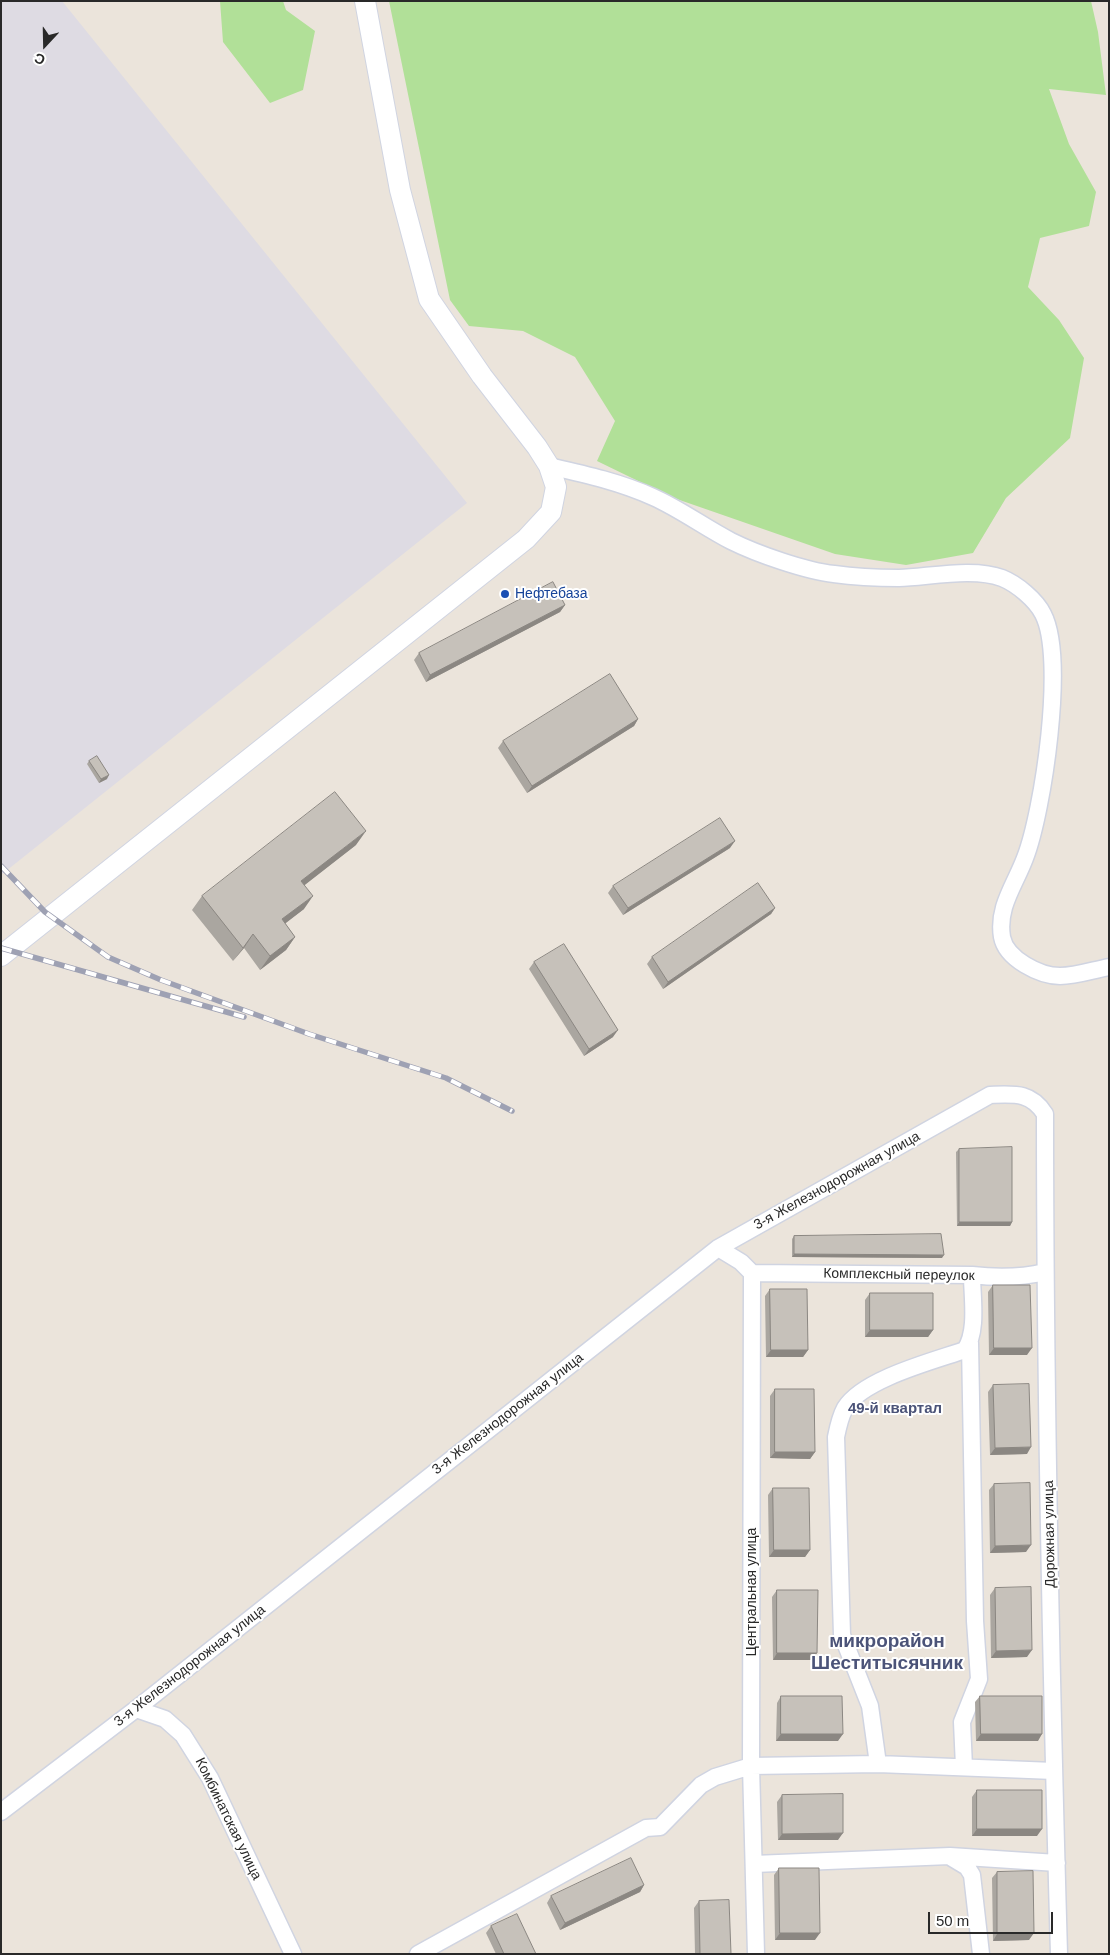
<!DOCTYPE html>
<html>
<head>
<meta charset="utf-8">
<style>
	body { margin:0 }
	#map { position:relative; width:1110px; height:1955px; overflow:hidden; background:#ebe4db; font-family:Helvetica,sans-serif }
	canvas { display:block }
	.frame { position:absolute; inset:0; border:2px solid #292929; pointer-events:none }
	.north { position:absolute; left:20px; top:20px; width:50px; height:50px; -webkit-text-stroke:4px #fff; paint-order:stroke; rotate:201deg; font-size:14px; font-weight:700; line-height:20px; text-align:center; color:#292929 }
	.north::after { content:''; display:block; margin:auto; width:18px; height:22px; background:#292929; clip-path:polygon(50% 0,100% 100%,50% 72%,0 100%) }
	.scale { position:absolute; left:928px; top:1912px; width:125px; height:22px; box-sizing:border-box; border:2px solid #292929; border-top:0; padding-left:6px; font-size:15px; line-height:18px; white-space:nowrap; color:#292929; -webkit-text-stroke:4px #fff; paint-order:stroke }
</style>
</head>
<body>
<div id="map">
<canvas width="1110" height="1955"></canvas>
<div class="frame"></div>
<div class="north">С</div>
<div class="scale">50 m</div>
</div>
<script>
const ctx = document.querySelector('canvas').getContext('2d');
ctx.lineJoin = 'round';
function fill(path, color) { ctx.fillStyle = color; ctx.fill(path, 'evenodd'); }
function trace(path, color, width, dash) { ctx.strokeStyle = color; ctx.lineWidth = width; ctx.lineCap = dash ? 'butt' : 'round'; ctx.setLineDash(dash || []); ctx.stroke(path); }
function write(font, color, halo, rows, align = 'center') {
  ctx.font = font + ' Helvetica,sans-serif'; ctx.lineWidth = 4; ctx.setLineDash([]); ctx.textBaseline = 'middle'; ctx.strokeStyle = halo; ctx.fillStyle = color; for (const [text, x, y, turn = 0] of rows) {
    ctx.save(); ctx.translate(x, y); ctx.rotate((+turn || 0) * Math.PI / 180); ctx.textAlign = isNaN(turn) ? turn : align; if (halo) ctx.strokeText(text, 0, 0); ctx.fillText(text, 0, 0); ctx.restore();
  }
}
fill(new Path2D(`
	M 1,1 L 62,1 L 467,503 L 1,875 Z`), '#dedbe3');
fill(new Path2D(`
	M 220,1 L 283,1 L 286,10 L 315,31 L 303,90 L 270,103 L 223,42 Z
	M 389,1 L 1091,1 L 1098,32 L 1106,95 L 1049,89 L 1069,144 L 1096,192 L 1089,226 L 1040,238 L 1028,287 L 1059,320 L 1084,358 L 1070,438 L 1006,498 L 973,553 L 906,565 L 835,554 L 671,497 L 597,461 L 615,421 L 575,357 L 523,331 L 469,326 L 450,300 Z`), '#b1e098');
const minor = new Path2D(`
	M 549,466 C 584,474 620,482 653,497 C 680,509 704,527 731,541 C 757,554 806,571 834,574 C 855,577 878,578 899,578 C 929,577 974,567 1002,578 C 1017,584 1036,600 1043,614 C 1066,658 1043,812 1025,858 C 1015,885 997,907 1002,937 C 1006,959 1040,976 1060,976 C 1076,976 1093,970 1109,967
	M 718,1248 L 741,1262 L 752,1273 L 751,1766 L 756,1954
	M 752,1273 L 972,1275 C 998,1278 1020,1278 1045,1272
	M 136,1709 L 165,1719 L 183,1735 L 210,1778 L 293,1954
	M 878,1764 L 870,1706 L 842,1635 L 836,1437 C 838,1427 840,1417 845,1408 C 863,1379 933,1361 965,1350 C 978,1331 972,1297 972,1275
	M 964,1767 L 962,1722 L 979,1679 L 975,1621 L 970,1343
	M 1,1812 L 136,1709 L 718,1248 L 990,1095 C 1015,1094 1031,1092 1045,1114 C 1045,1394 1051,1674 1059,1954
	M 952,1858 L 967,1867 L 972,1875 L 981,1954
	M 754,1864 L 950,1856 L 1057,1863
	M 418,1954 L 646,1828 L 660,1827 L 701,1785 L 715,1777 L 751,1766 L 878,1764 L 1054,1771`);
const tertiary = new Path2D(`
	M 1,956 L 526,539 L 551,512 L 556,487 L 549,466 L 537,447 L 482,376 L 429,299 L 400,190 L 365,1`);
trace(minor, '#d0d4e1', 19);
trace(tertiary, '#d0d4e1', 22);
trace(minor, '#fff', 16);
trace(tertiary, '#fff', 20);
const rail = new Path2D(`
	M 1,866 L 45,912 L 108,957 L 161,980 L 309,1034 L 446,1078 L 512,1111
	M 1,948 L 244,1017`);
trace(rail, '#9ea1b3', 5.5);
trace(rail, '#fff', 4, [11]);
fill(new Path2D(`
	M 565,605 L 560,612 L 426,682 L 414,660 L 419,653 Z
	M 638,719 L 634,726 L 527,793 L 498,748 L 503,741 Z
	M 89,761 L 107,779 L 99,783 L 87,764 Z
	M 356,845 L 304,885 L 304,909 L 285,923 L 295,937 L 286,950 L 260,970 L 244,948 L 233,961 L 192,910 L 202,896 Z
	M 730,848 L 623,915 L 608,893 L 613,886 Z
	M 775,908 L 771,914 L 663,989 L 647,964 L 652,957 Z
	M 534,962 L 613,1037 L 584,1056 L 529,969 Z
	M 959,1149 L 1012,1222 L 1010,1226 L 957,1226 L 956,1152 Z
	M 794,1236 L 942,1258 L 792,1257 L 792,1239 Z
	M 993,1285 L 1027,1355 L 989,1355 L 988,1292 Z
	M 770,1289 L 808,1350 L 803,1357 L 766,1357 L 765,1296 Z
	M 870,1293 L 933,1330 L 928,1337 L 865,1337 L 865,1300 Z
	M 993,1385 L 1027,1454 L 990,1455 L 988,1392 Z
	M 775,1389 L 815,1452 L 810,1459 L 770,1458 L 770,1396 Z
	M 994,1484 L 1026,1552 L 990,1553 L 989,1490 Z
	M 773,1488 L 810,1550 L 805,1557 L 769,1557 L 768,1495 Z
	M 995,1588 L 1027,1657 L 991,1658 L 990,1595 Z
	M 777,1590 L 812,1660 L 773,1660 L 772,1597 Z
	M 781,1696 L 838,1741 L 776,1741 L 777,1703 Z
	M 980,1696 L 1038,1741 L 976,1741 L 975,1702 Z
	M 977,1790 L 1037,1836 L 972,1836 L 972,1797 Z
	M 782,1795 L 838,1840 L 778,1840 L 777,1802 Z
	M 779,1868 L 815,1940 L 775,1940 L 774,1875 Z
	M 997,1872 L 1029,1940 L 993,1941 L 992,1878 Z
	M 644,1885 L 640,1892 L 560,1930 L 547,1903 L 551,1896 Z
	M 699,1901 L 731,1954 L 695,1954 L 694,1908 Z
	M 491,1926 L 536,1954 L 496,1954 L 486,1933 Z`), '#aaa6a0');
fill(new Path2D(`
	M 565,605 L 560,612 L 426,682 L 430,675 Z
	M 638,719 L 634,726 L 527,793 L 532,786 Z
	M 109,775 L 107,779 L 99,783 L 101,779 Z
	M 366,831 L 356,845 L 292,895 L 301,881 Z
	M 735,841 L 730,848 L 623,915 L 628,908 Z
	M 313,896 L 304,909 L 273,933 L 282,919 Z
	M 775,908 L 771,914 L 663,989 L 668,982 Z
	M 253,934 L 244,948 L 233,961 L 243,948 Z
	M 295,937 L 286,950 L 260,970 L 270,956 Z
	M 618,1030 L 613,1037 L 584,1056 L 589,1049 Z
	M 959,1222 L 1012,1222 L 1010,1226 L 957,1226 Z
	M 794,1254 L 944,1255 L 942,1258 L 792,1257 Z
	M 870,1330 L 933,1330 L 928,1337 L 865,1337 Z
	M 994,1348 L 1032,1348 L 1027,1355 L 989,1355 Z
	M 771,1350 L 808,1350 L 803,1357 L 766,1357 Z
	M 1031,1447 L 1027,1454 L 990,1455 L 995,1448 Z
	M 775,1452 L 815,1452 L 810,1459 L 770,1458 Z
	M 1031,1545 L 1026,1552 L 990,1553 L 995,1546 Z
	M 774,1550 L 810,1550 L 805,1557 L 769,1557 Z
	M 1032,1650 L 1027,1657 L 991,1658 L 996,1651 Z
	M 777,1653 L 817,1653 L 812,1660 L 773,1660 Z
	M 781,1734 L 843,1734 L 838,1741 L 776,1741 Z
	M 981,1734 L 1042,1734 L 1038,1741 L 976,1741 Z
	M 977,1829 L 1042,1829 L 1037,1836 L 972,1836 Z
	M 843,1833 L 838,1840 L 778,1840 L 782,1834 Z
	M 644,1885 L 640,1892 L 560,1930 L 565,1923 Z
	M 780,1933 L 820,1933 L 815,1940 L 775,1940 Z
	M 1034,1933 L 1029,1940 L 993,1941 L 997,1934 Z`), '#8b8782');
const building = new Path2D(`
	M 553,582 L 565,605 L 430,675 L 419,653 Z
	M 610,674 L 638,719 L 532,786 L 503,741 Z
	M 97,756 L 109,775 L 101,779 L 89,761 Z
	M 335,792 L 366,831 L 301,881 L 313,896 L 282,919 L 295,937 L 270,956 L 253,934 L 243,948 L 202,896 Z
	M 720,818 L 735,841 L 628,908 L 613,886 Z
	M 758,883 L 775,908 L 668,982 L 652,957 Z
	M 564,944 L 618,1030 L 589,1049 L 534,962 Z
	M 1012,1147 L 1012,1222 L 959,1222 L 959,1149 Z
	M 941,1234 L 944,1255 L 794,1254 L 794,1236 Z
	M 993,1285 L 1030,1285 L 1032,1348 L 994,1348 Z
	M 770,1289 L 807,1289 L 808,1350 L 771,1350 Z
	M 870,1293 L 933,1293 L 933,1330 L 870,1330 Z
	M 1029,1384 L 1031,1447 L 995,1448 L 993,1385 Z
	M 775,1389 L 814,1389 L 815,1452 L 775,1452 Z
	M 1030,1483 L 1031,1545 L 995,1546 L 994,1484 Z
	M 773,1488 L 809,1488 L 810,1550 L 774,1550 Z
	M 1031,1587 L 1032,1650 L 996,1651 L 995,1588 Z
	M 777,1590 L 818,1590 L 817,1653 L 777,1653 Z
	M 781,1696 L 842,1696 L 843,1734 L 781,1734 Z
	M 980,1696 L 1042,1696 L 1042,1734 L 981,1734 Z
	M 977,1790 L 1042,1790 L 1042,1829 L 977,1829 Z
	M 843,1794 L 843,1833 L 782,1834 L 782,1795 Z
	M 631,1858 L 644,1885 L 565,1923 L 551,1896 Z
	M 779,1868 L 819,1868 L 820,1933 L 780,1933 Z
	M 1033,1871 L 1034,1933 L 997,1934 L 997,1872 Z
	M 729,1900 L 731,1954 L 700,1954 L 699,1901 Z
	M 517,1914 L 536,1954 L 504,1954 L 491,1926 Z`);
fill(building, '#c6c1ba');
trace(building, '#8b8782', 1);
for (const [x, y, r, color] of [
	[505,594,5,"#1a4fb4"]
]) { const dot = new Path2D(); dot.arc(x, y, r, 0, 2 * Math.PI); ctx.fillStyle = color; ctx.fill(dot); trace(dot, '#fff', 2); }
write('14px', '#164399', '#fff', [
	["Нефтебаза",515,594]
], 'left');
write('14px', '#292929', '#fff', [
	["3-я Железнодорожная улица",837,1181,-29],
	["Комплексный переулок",899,1275,1],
	["3-я Железнодорожная улица",508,1414,-38],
	["Дорожная улица",1050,1534,-91],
	["Центральная улица",752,1592,-90],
	["3-я Железнодорожная улица",190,1666,-38],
	["Комбинатская улица",228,1819,64]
]);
write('bold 15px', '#4b5378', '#fff', [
	["49-й квартал",895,1409]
]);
write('bold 19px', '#4b5378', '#fff', [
	["микрорайон",887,1642],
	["Шеститысячник",887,1664]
]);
</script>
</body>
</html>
